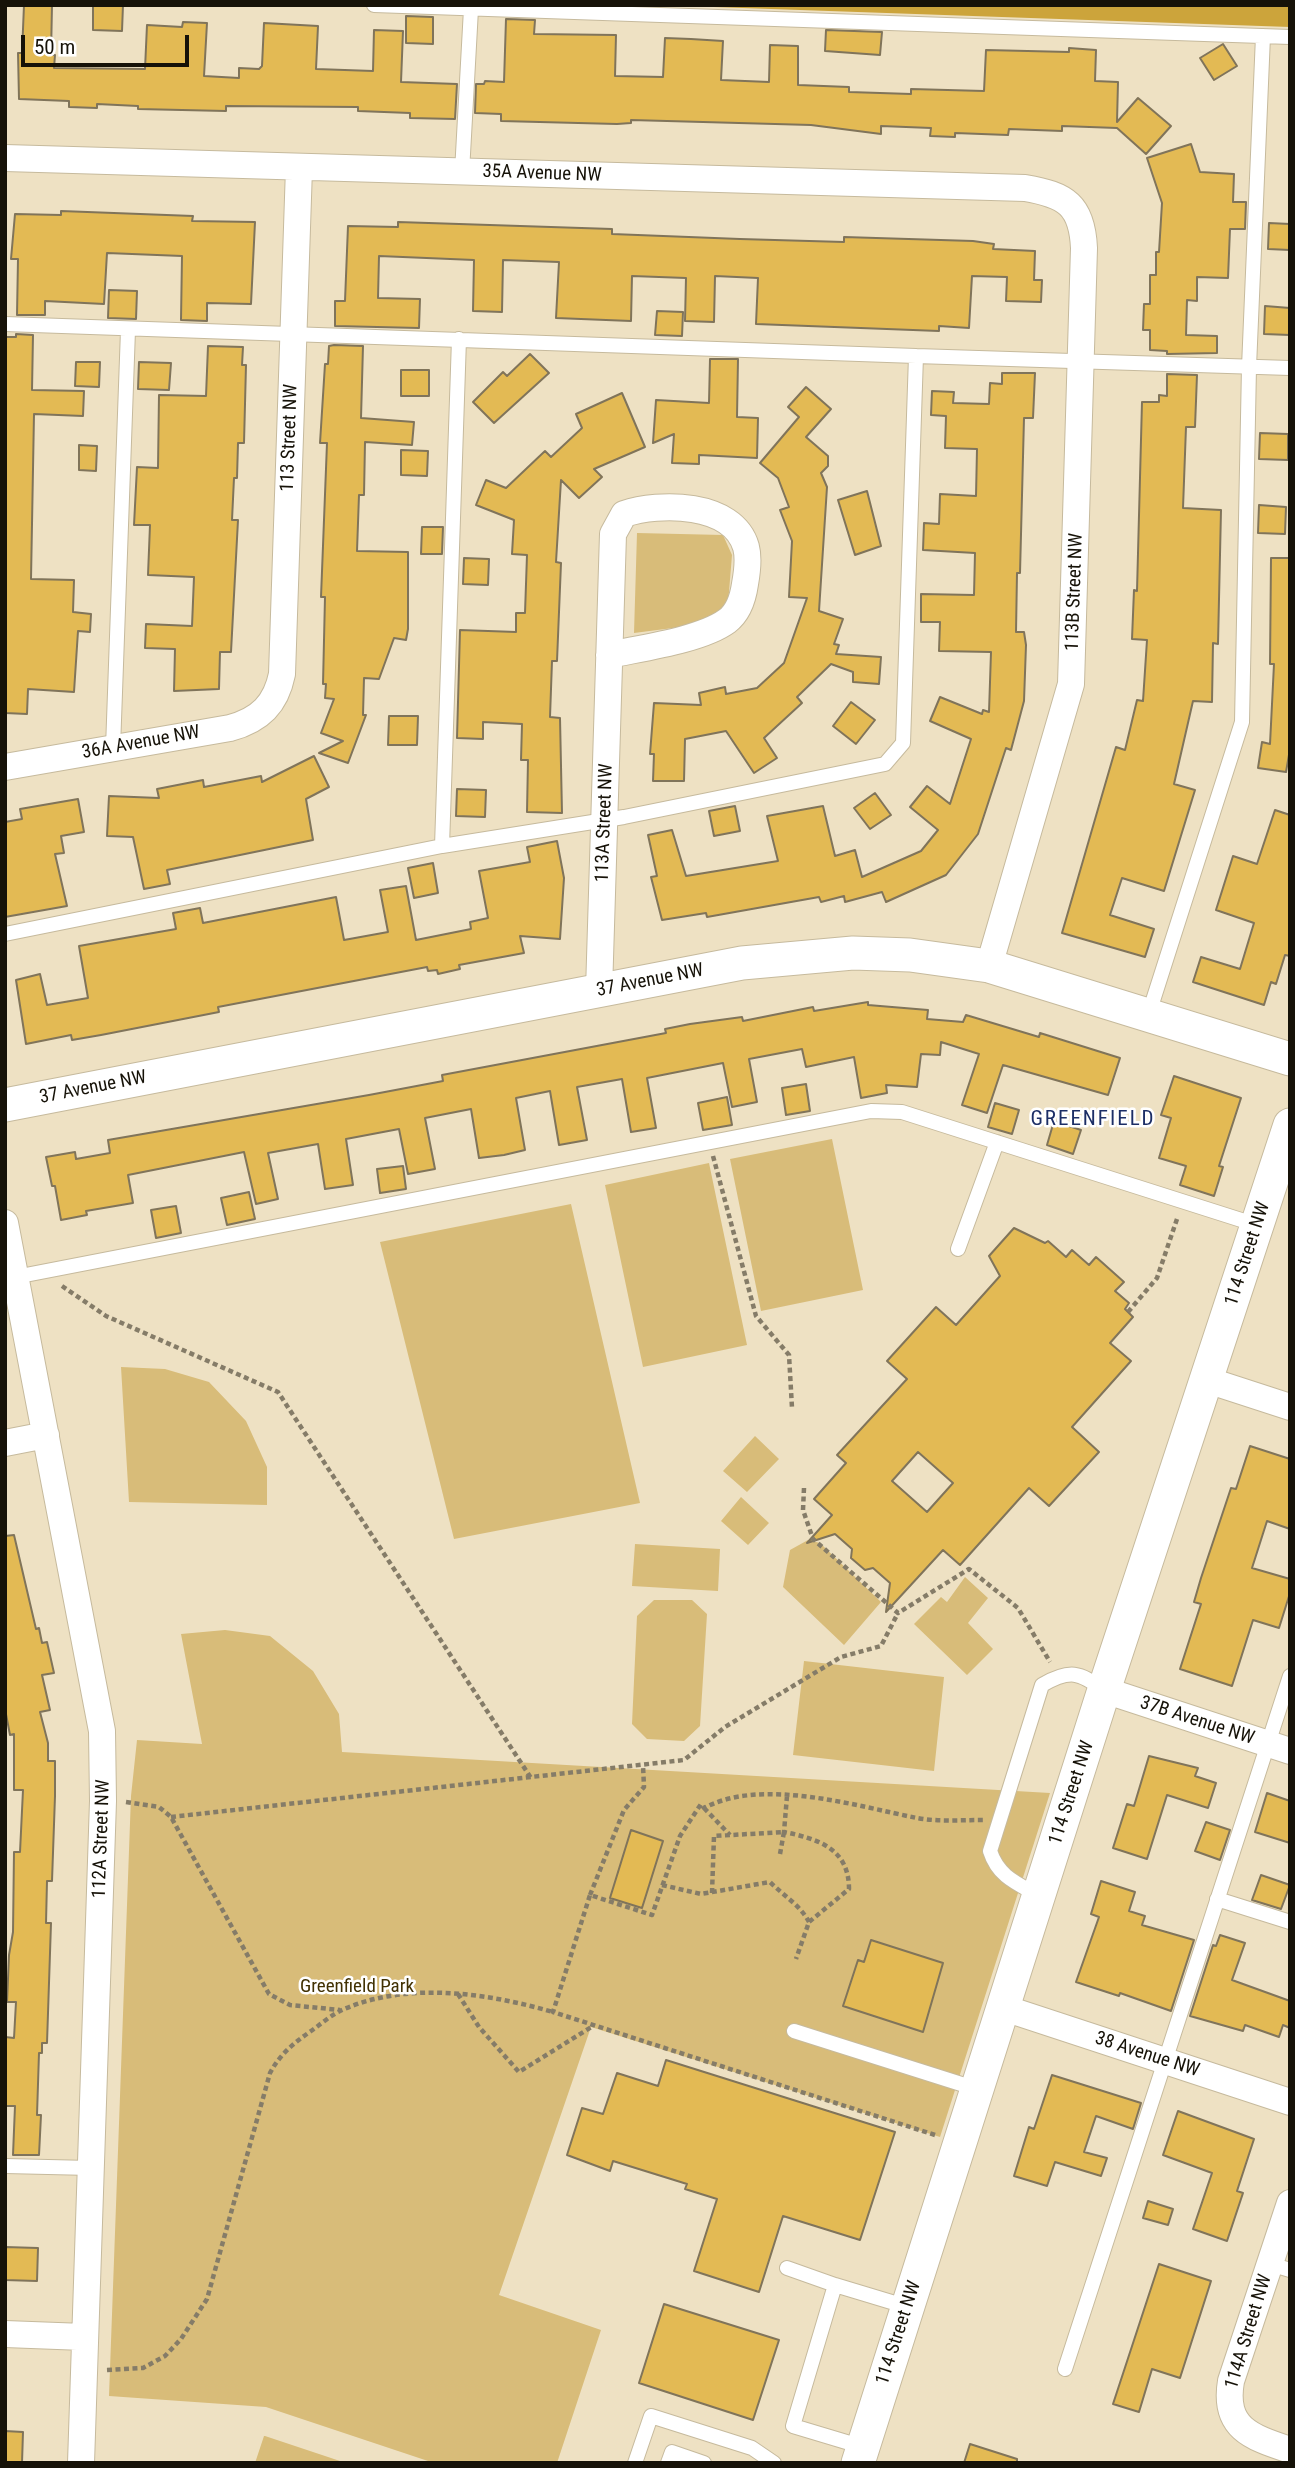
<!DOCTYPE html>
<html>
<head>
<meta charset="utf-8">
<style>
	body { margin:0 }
	#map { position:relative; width:1295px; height:2468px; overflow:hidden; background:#eee1c3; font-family:"Roboto Condensed",sans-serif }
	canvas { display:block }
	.frame { position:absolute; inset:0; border:7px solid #161208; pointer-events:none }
	.scale { position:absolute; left:21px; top:35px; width:168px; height:32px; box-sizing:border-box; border:4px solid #161208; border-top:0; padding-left:9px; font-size:21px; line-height:24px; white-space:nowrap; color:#161208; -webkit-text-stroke:5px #fff; paint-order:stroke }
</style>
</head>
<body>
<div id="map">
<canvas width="1295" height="2468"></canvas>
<div class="frame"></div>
<div class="scale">50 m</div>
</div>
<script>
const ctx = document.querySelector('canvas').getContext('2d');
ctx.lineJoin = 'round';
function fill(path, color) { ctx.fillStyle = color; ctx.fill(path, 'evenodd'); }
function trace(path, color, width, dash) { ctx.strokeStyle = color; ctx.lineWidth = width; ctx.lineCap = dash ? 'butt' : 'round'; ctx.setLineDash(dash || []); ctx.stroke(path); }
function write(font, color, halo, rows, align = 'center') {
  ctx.font = font + ' "Roboto Condensed",sans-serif'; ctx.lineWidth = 5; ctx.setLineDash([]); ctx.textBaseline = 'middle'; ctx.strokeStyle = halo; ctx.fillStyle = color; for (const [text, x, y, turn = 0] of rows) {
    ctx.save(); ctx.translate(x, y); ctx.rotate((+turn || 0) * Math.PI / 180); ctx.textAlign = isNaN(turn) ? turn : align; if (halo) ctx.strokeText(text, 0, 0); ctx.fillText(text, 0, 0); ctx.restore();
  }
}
fill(new Path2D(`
	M 637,533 L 723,535 L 732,555 L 728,604 L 704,624 L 634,633 Z
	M 832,1139 L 863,1290 L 761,1311 L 730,1159 Z
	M 709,1163 L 747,1345 L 643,1367 L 605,1185 Z
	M 571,1204 L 640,1503 L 454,1539 L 380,1242 Z
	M 121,1367 L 165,1369 L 209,1382 L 246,1421 L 267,1467 L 267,1505 L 129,1502 Z
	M 755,1436 L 779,1459 L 747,1492 L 723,1471 Z
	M 741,1497 L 769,1523 L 748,1545 L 721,1521 Z
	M 808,1540 L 820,1543 L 881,1602 L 844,1645 L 783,1587 L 790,1550 Z
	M 635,1544 L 720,1549 L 718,1591 L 632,1586 Z
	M 965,1577 L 988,1598 L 968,1623 L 993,1649 L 967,1675 L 914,1624 L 941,1597 L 947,1602 Z
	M 654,1600 L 692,1600 L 707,1614 L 700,1726 L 684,1741 L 647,1739 L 632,1724 L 637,1616 Z
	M 225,1630 L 270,1636 L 313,1671 L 339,1714 L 342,1752 L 1050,1793 L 940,2137 L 591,2027 L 499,2295 L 601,2330 L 557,2463 L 434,2463 L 266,2407 L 109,2396 L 131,1796 L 137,1740 L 202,1744 L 181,1634 Z
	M 804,1661 L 944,1677 L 934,1771 L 793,1755 Z
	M 264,2436 L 265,2436 L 346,2463 L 255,2463 Z`), '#d8bc79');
fill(new Path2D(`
	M 656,5 L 1290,5 L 1290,27 Z`), '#cca43b');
const building = new Path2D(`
	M 24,5 L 52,5 L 51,55 L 55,55 L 54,68 L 145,69 L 147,25 L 182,27 L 183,22 L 207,23 L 204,76 L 239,78 L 239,68 L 259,69 L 262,66 L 264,23 L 318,26 L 316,69 L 373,71 L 374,30 L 403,31 L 401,82 L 457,84 L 455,119 L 410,118 L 410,113 L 358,111 L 358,107 L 226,106 L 226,111 L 138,109 L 138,106 L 97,104 L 97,108 L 69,107 L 69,101 L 19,99 L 18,53 L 22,53 Z
	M 93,5 L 123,5 L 122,31 L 93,30 Z
	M 406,16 L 433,17 L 433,44 L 406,43 Z
	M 506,19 L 535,20 L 534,34 L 616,35 L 615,76 L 663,77 L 665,38 L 691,39 L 723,41 L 721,80 L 769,82 L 770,45 L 798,46 L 798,85 L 849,87 L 849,92 L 911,94 L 911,89 L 984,91 L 986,50 L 1069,52 L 1069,48 L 1096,50 L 1095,81 L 1118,82 L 1117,122 L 1138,98 L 1171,126 L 1146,154 L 1117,128 L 1062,126 L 1062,131 L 1009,129 L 1008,135 L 955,133 L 955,137 L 930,136 L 931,128 L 881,126 L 881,134 L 811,125 L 631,120 L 631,123 L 617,124 L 501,121 L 501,114 L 475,113 L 476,84 L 484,84 L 485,81 L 504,82 Z
	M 826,30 L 882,32 L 880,55 L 825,51 Z
	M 1223,44 L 1237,66 L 1214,80 L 1200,58 Z
	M 1191,144 L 1200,172 L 1234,174 L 1233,202 L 1246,202 L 1245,229 L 1230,229 L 1228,278 L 1197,277 L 1197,301 L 1187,300 L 1186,335 L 1217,336 L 1217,353 L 1167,354 L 1167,351 L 1150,350 L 1150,330 L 1143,330 L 1144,304 L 1150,304 L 1150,275 L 1156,275 L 1156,252 L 1159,252 L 1162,203 L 1147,158 Z
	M 61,211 L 193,216 L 192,221 L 255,222 L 251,304 L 207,303 L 207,321 L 181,320 L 182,256 L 107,253 L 104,304 L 45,301 L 45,315 L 17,315 L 18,259 L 11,259 L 15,214 L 61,215 Z
	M 398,222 L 612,229 L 612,234 L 740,239 L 844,242 L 844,237 L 973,241 L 994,244 L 993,249 L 1035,251 L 1034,280 L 1042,280 L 1041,302 L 1006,301 L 1007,277 L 972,276 L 969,328 L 939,326 L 939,331 L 756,324 L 758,278 L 715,276 L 714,322 L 685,321 L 686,278 L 632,276 L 631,321 L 556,318 L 559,262 L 503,260 L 502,312 L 473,311 L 474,260 L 379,256 L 378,298 L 420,299 L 419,328 L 335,326 L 335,301 L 345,301 L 348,226 L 398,227 Z
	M 1269,223 L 1290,224 L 1290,250 L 1268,249 Z
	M 109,290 L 137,291 L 136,319 L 108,318 Z
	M 1265,306 L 1290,308 L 1290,335 L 1264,334 Z
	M 657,311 L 683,312 L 682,336 L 655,335 Z
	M 16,334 L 33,335 L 32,390 L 84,391 L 83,416 L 34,414 L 31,579 L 74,580 L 73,612 L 91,614 L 90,632 L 78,631 L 74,692 L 28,689 L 27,714 L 5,713 L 5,337 L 16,337 Z
	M 334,345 L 363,346 L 361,418 L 414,422 L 412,445 L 365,442 L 364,495 L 359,495 L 357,551 L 408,552 L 408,629 L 406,640 L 394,638 L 379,679 L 364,678 L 363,715 L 366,715 L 348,763 L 319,753 L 343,741 L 321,733 L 334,699 L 325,698 L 326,684 L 323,684 L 325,597 L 321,597 L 327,443 L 320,443 L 325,364 L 328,364 L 329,346 Z
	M 208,346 L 243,347 L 242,365 L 246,365 L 244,443 L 238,443 L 237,478 L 234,478 L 232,520 L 238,520 L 231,652 L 220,652 L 219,689 L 174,691 L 175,649 L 145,648 L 146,624 L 192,626 L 194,577 L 148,575 L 150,525 L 134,525 L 137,467 L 158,468 L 159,395 L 206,396 Z
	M 530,354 L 549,373 L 494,423 L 473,402 L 503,372 L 507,376 Z
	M 710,359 L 738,359 L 737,417 L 758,418 L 757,458 L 699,455 L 699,464 L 672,463 L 674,434 L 653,443 L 656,400 L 709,403 Z
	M 76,362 L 100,362 L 99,387 L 75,386 Z
	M 139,362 L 171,363 L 169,390 L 138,389 Z
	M 401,370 L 429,370 L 429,396 L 401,396 Z
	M 1002,373 L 1035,373 L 1033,418 L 1024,418 L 1020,573 L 1017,573 L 1016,632 L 1024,632 L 1026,645 L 1024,701 L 1011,750 L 1006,748 L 978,834 L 946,875 L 886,902 L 882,892 L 845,902 L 844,896 L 821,902 L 819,897 L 707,917 L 706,913 L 662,920 L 651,877 L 657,876 L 648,835 L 672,830 L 686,876 L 778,861 L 767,816 L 823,806 L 835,856 L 855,850 L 862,877 L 921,851 L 938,830 L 910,807 L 927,786 L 950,804 L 971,739 L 930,721 L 940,697 L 982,714 L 983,710 L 989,712 L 991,652 L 939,651 L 940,622 L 921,622 L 921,594 L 974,595 L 975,553 L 923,550 L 924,523 L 939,524 L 940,494 L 976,496 L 977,449 L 945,448 L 946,416 L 931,415 L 932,391 L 954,392 L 953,403 L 989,404 L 990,383 L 1002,384 Z
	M 1167,374 L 1197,375 L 1195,427 L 1186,427 L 1183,508 L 1221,510 L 1218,644 L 1213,643 L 1212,702 L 1193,701 L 1174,784 L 1195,790 L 1164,891 L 1122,878 L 1110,915 L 1154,929 L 1145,957 L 1062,933 L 1116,747 L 1125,750 L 1137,700 L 1143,701 L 1147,640 L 1132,639 L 1134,590 L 1137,591 L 1142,402 L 1159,402 L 1159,395 L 1167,396 Z
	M 806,387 L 831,409 L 806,437 L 828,456 L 828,466 L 821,473 L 827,487 L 819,611 L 843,619 L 834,644 L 839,645 L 836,654 L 881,657 L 879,684 L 853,682 L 853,672 L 831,664 L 797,697 L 802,703 L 764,738 L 777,758 L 754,773 L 726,731 L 685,739 L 684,781 L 653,781 L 654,754 L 650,754 L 654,703 L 701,705 L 699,693 L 725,687 L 726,694 L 757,688 L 784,663 L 807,598 L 789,597 L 792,541 L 780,510 L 789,507 L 778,478 L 760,463 L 799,417 L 788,407 Z
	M 622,393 L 645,447 L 594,469 L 602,477 L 579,498 L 561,480 L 556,562 L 561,563 L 557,661 L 552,661 L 550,717 L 560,718 L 562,813 L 527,812 L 528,760 L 521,760 L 522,724 L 483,722 L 483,739 L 457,738 L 460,630 L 516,632 L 516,613 L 525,613 L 527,555 L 512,554 L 514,520 L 476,505 L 486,480 L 506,488 L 545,451 L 551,457 L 582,428 L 576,414 Z
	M 1260,433 L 1288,434 L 1288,460 L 1259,459 Z
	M 79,445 L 97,446 L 96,471 L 79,470 Z
	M 401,450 L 428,451 L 427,476 L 401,475 Z
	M 867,491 L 881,546 L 855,555 L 838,500 Z
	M 1259,505 L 1286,507 L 1285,534 L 1258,533 Z
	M 422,527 L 443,527 L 442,554 L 421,554 Z
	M 464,558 L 489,559 L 488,585 L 463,584 Z
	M 1271,558 L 1290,558 L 1290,749 L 1286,772 L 1258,768 L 1262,742 L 1270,744 L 1274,664 L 1270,664 Z
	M 851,702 L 875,720 L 856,744 L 833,726 Z
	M 389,716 L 418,716 L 417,745 L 388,745 Z
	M 314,756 L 329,787 L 306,799 L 313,840 L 167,870 L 170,884 L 144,889 L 133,837 L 107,836 L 109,796 L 159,798 L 157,789 L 203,780 L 204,787 L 261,776 L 262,782 Z
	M 457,789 L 486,790 L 485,817 L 456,816 Z
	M 875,793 L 891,815 L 870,829 L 854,808 Z
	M 78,799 L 84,832 L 61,836 L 64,853 L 55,854 L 67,906 L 5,917 L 5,822 L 22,819 L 20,809 Z
	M 735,806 L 740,831 L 714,836 L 709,811 Z
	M 1275,810 L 1290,815 L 1290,956 L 1285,955 L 1276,984 L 1271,982 L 1264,1005 L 1193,982 L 1201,957 L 1240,969 L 1254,923 L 1216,910 L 1233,856 L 1257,864 Z
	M 557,841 L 564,878 L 560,939 L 520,936 L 524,953 L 459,965 L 460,969 L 438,974 L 437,970 L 428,971 L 427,967 L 218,1007 L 219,1012 L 101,1035 L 72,1040 L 71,1035 L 26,1044 L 16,980 L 40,974 L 47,1005 L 88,998 L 79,946 L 176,929 L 173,913 L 200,908 L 203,923 L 336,897 L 344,940 L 388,932 L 380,890 L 406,886 L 416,940 L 471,929 L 470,922 L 488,918 L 479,871 L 530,862 L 527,847 Z
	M 433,863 L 438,893 L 414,898 L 408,868 Z
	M 868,1002 L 868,1005 L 928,1010 L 927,1019 L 963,1022 L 966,1015 L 1039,1037 L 1040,1033 L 1120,1058 L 1108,1095 L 1003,1065 L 987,1113 L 962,1105 L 979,1054 L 941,1042 L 940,1055 L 921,1054 L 917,1087 L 886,1085 L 887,1093 L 861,1098 L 854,1057 L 806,1067 L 802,1049 L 749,1059 L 757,1102 L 732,1107 L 723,1063 L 647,1078 L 656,1128 L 631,1132 L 622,1079 L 577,1087 L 587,1140 L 559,1145 L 550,1091 L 516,1098 L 525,1150 L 504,1155 L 479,1158 L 471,1109 L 425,1118 L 435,1169 L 408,1174 L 399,1129 L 346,1139 L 353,1185 L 325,1189 L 318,1144 L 268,1153 L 278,1199 L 256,1204 L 244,1152 L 128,1175 L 133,1203 L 86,1211 L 87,1215 L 61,1220 L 55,1186 L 52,1186 L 46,1157 L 75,1152 L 76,1159 L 110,1153 L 108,1140 L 369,1095 L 443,1081 L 442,1075 L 666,1033 L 665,1029 L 690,1024 L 742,1017 L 743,1021 L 813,1007 L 814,1011 Z
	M 1174,1076 L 1241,1098 L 1219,1166 L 1223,1167 L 1214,1196 L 1180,1185 L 1186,1166 L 1159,1158 L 1171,1118 L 1161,1115 Z
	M 806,1084 L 810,1111 L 786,1115 L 782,1088 Z
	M 727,1097 L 732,1125 L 703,1130 L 698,1103 Z
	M 995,1103 L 1019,1110 L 1012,1134 L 988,1127 Z
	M 1054,1121 L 1081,1130 L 1073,1154 L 1047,1145 Z
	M 403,1166 L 406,1189 L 380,1193 L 377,1169 Z
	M 249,1192 L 255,1219 L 227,1225 L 221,1198 Z
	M 176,1206 L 181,1233 L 156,1238 L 151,1210 Z
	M 1014,1228 L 1045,1243 L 1048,1241 L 1066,1257 L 1072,1250 L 1089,1265 L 1096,1257 L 1124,1282 L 1115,1291 L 1129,1303 L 1125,1309 L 1133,1317 L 1110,1343 L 1131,1361 L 1072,1427 L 1099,1452 L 1049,1506 L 1029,1488 L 960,1565 L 943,1550 L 886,1612 L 890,1583 L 873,1568 L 865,1570 L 851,1558 L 852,1549 L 835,1534 L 807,1543 L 832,1515 L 814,1499 L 846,1463 L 837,1455 L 907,1379 L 887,1361 L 936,1307 L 956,1325 L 1000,1276 L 989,1256 ZM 918,1452 L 953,1483 L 927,1512 L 892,1481 Z
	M 1250,1446 L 1290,1459 L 1290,1529 L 1267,1521 L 1252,1568 L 1290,1579 L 1290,1593 L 1279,1628 L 1253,1620 L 1232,1686 L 1180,1669 L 1201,1604 L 1194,1602 L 1201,1578 L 1231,1488 L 1236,1489 Z
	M 14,1535 L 36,1629 L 39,1628 L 42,1643 L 47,1642 L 54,1673 L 42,1675 L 50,1710 L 40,1712 L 48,1743 L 48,1761 L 55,1761 L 55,1796 L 52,1881 L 47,1881 L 46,1923 L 51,1923 L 47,2043 L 42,2043 L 42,2053 L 39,2053 L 37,2115 L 41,2115 L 39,2155 L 13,2155 L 15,2106 L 5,2106 L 5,2037 L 14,2038 L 16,2002 L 7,2002 L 9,1955 L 13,1932 L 14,1852 L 20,1852 L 23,1790 L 14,1790 L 14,1734 L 10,1735 L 5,1709 L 5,1536 Z
	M 1149,1756 L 1198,1768 L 1195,1776 L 1216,1783 L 1208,1808 L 1167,1795 L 1147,1859 L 1113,1848 L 1127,1804 L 1134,1806 Z
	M 1267,1793 L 1290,1801 L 1290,1843 L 1255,1832 Z
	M 1206,1822 L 1230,1830 L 1220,1860 L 1195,1851 Z
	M 631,1830 L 663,1841 L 642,1908 L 610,1898 Z
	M 1261,1875 L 1290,1885 L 1281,1909 L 1252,1900 Z
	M 1101,1881 L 1135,1892 L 1129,1911 L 1145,1916 L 1142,1925 L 1194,1940 L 1171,2011 L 1120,1993 L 1119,1996 L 1076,1982 L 1099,1917 L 1091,1914 Z
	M 1220,1935 L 1245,1943 L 1232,1980 L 1290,2001 L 1290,2028 L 1283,2025 L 1279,2037 L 1245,2025 L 1243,2031 L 1190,2016 L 1213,1945 L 1216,1946 Z
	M 871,1940 L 943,1963 L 923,2032 L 843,2006 L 858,1960 L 864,1962 Z
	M 666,2060 L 895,2132 L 860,2240 L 783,2216 L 759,2292 L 694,2271 L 717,2199 L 685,2189 L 687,2184 L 613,2161 L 610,2171 L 567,2155 L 582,2108 L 603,2114 L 617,2073 L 658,2086 Z
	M 1052,2075 L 1141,2103 L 1133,2129 L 1096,2116 L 1084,2152 L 1107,2158 L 1101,2176 L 1055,2162 L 1047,2186 L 1014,2176 L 1029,2127 L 1034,2129 Z
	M 1178,2111 L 1254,2139 L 1237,2191 L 1243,2193 L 1227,2241 L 1193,2229 L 1212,2173 L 1163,2155 Z
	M 1148,2201 L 1173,2209 L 1168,2225 L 1143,2218 Z
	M 5,2247 L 38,2248 L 37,2281 L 5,2280 Z
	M 1159,2264 L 1211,2281 L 1180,2378 L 1152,2369 L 1139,2412 L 1113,2404 Z
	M 664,2304 L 779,2340 L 753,2420 L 639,2383 Z
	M 5,2431 L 23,2432 L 22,2463 L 5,2463 Z
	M 970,2444 L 1017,2459 L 1017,2463 L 964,2463 Z`);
fill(building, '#e3ba54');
trace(building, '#80745a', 2);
const service = new Path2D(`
	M 374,5 L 1290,37
	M 462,172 L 471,9
	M 5,324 L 916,356 L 903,743 L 885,764 L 624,817 L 442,846 L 459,339
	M 916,356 L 1290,368
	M 113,748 L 128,330
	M 5,934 L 442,846
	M 1149,1013 L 1242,722 L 1249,367 L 1263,36
	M 958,1249 L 997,1142
	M 10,1278 L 871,1111 L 902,1112 L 1257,1225
	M 1038,1895 C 1016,1883 998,1876 990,1851 L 1042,1685 C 1070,1669 1079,1672 1104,1690
	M 1217,1899 L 1290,1922
	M 794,2031 L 977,2089
	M 5,2166 L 91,2168
	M 1270,2264 L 1290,2270
	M 787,2268 L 835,2285
	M 1065,2369 L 1290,1676
	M 863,2447 L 793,2426 L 835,2285 L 908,2307
	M 635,2463 L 651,2416 L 752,2448 L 774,2463
	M 668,2463 L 672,2452 L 704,2463`);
const minor = new Path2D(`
	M 5,158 L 1025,188 C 1066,195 1082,205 1084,248 L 1071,684 L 989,966
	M 5,767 L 230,728 C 260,720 276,704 282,674 L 299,168
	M 599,991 L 613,534 L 624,514 C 659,502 733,502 746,547 C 749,558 747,573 745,584 C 743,598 739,612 727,621 C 701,640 641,648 609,655
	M 5,1223 L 102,1731 L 103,1801 L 81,2463
	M 1207,1380 L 1290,1407
	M 5,1443 L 46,1435
	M 1104,1690 L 1290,1751
	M 1004,2008 L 1290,2102
	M 1290,2203 L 1231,2381 C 1223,2428 1251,2437 1290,2450
	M 5,2334 L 84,2337`);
const tertiary = new Path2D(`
	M 5,1105 L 742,963 L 853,953 L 910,955 L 989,966 L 1290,1059
	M 858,2463 L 1104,1690 L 1290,1125`);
trace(service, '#c6ba9d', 16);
trace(minor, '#c6ba9d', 28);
trace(tertiary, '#c6ba9d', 35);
trace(new Path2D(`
	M 713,1156 L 756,1316 L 789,1355 L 792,1408
	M 62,1286 L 106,1316 L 278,1392 L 531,1778
	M 1128,1312 L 1157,1278 L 1178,1216
	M 804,1488 L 803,1510 L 813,1539 L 898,1613 L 969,1569 L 1018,1608 L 1050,1662
	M 787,1796 L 784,1832 C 819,1839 849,1849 849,1889 L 809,1922 L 796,1959
	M 126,1802 L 159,1807 L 171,1817 L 269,1994 L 290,2005 L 340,2010
	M 704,1808 L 730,1835
	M 171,1817 L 684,1760 L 725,1727 L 841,1657 L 881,1646 L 898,1613
	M 662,1885 L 701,1894 L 770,1882 C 784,1896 800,1905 809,1922
	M 712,1893 L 714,1836 L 784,1832 L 780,1854
	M 590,1895 L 624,1810 L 644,1787 L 643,1765
	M 458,1994 L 479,2027 L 519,2072 L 593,2026
	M 935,2135 L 553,2012 L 590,1895 L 652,1915 L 680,1836 L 701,1804 L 704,1808 C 762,1777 856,1806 917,1818 C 939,1822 961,1820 983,1820
	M 107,2370 L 143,2368 L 165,2356 L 181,2339 L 207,2299 L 270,2073 C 280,2054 294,2043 311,2031 C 321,2024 331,2015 342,2010 C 407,1981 487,1993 553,2012`), '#857c68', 4.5, [5, 3.5]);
trace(service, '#fff', 14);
trace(minor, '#fff', 26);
trace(tertiary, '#fff', 33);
write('19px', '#161208', '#fff', [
	["35A Avenue NW",542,174,2],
	["113 Street NW",290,438,-88],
	["113B Street NW",1075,592,-88],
	["36A Avenue NW",141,743,-10],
	["113A Street NW",605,823,-88],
	["37 Avenue NW",650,981,-11],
	["37 Avenue NW",93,1088,-11],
	["114 Street NW",1248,1254,-72],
	["37B Avenue NW",1197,1721,18],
	["114 Street NW",1072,1793,-72],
	["112A Street NW",102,1839,-88],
	["38 Avenue NW",1147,2055,18],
	["114A Street NW",1249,2332,-73],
	["114 Street NW",899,2333,-72]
]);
write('19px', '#413103', '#fff', [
	["Greenfield Park",357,1987]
]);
ctx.letterSpacing = '2px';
write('21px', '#1c2e65', '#fff', [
	["GREENFIELD",1093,1120]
]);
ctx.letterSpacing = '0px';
</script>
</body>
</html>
